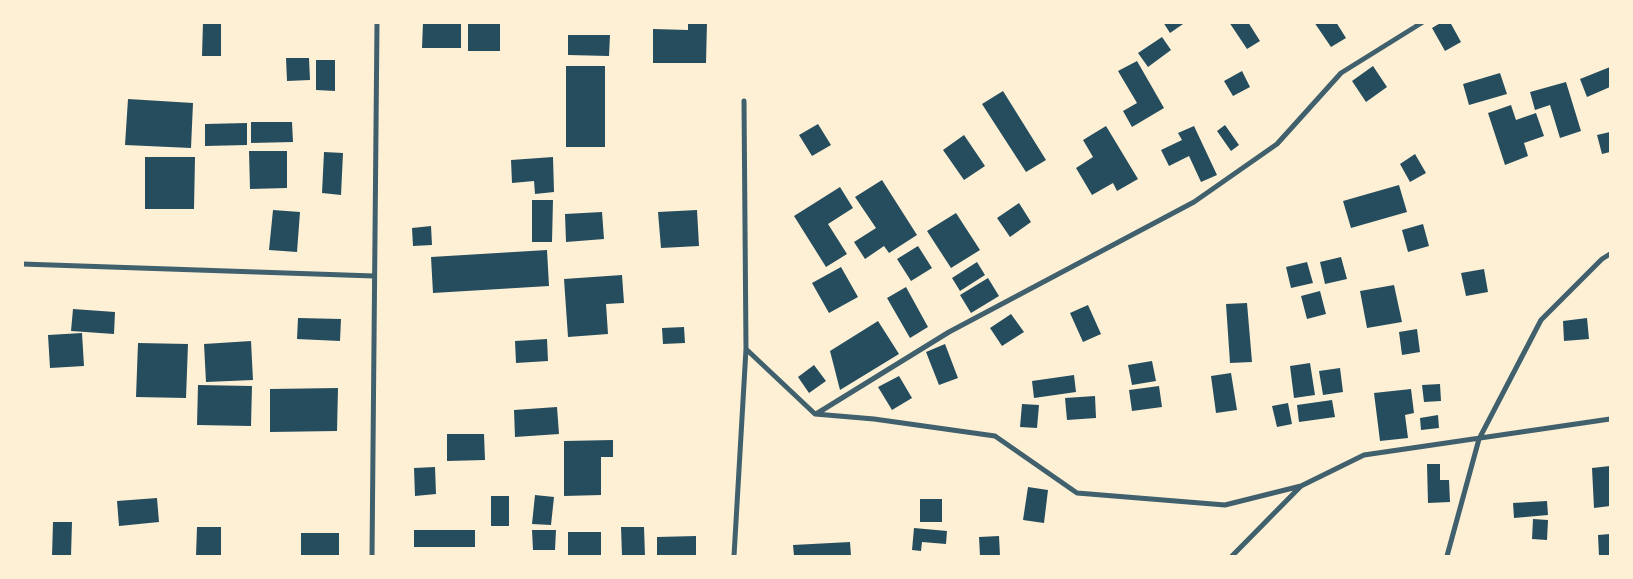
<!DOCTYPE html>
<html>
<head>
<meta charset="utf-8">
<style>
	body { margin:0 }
	#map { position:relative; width:1633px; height:579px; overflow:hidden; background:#fdf0d5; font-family:"Asap Condensed",sans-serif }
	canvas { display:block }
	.frame { position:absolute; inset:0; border:24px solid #fdf0d5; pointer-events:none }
</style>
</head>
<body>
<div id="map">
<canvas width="1633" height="579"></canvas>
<div class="frame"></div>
</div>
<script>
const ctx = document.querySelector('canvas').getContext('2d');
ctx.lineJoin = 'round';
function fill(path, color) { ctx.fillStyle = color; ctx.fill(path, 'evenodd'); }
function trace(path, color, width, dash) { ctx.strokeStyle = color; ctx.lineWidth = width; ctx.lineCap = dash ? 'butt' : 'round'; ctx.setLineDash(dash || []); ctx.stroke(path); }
fill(new Path2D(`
	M 203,22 L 221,22 L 221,56 L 202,56 Z
	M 423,22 L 461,22 L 461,48 L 422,48 Z
	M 468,22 L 500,22 L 500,51 L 468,51 Z
	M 688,22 L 707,22 L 706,63 L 653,63 L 653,29 L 688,30 Z
	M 1163,22 L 1186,22 L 1170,33 Z
	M 1229,22 L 1248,22 L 1260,41 L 1247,49 Z
	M 1314,22 L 1336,22 L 1346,38 L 1331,47 Z
	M 1442,22 L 1450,22 L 1461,42 L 1445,51 L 1432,28 Z
	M 568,35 L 610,35 L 609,56 L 568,55 Z
	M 1162,37 L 1171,50 L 1148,67 L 1138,53 Z
	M 286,58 L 309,58 L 310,80 L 287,81 Z
	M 316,60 L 335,60 L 335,91 L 316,90 Z
	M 1137,61 L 1164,108 L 1132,127 L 1123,111 L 1137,103 L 1118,71 Z
	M 566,66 L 605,66 L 605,147 L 566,147 Z
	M 1373,66 L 1387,87 L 1366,102 L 1352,81 Z
	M 1610,67 L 1610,87 L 1587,97 L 1580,79 Z
	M 1242,71 L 1250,87 L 1233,96 L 1224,81 Z
	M 1500,73 L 1507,94 L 1469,105 L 1463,84 Z
	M 1566,82 L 1581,131 L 1560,138 L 1550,105 L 1535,110 L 1530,92 Z
	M 1003,91 L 1046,160 L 1026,172 L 982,104 Z
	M 128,99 L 193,103 L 191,148 L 125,145 Z
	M 1511,105 L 1516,120 L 1536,113 L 1544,136 L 1524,143 L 1528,156 L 1505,165 L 1488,113 Z
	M 251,122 L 292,122 L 293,142 L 251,143 Z
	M 247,123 L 247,145 L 205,146 L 205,124 Z
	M 818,124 L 831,145 L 812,156 L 799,135 Z
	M 1225,125 L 1239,145 L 1231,151 L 1217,131 Z
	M 1106,126 L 1138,179 L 1117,191 L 1113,183 L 1092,195 L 1076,168 L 1093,157 L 1083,140 Z
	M 1194,126 L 1217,175 L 1201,182 L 1189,156 L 1169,166 L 1161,150 L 1182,140 L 1178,133 Z
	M 1610,132 L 1610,152 L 1602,154 L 1597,135 Z
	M 964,135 L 985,166 L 964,180 L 943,150 Z
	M 249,151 L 287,151 L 287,188 L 250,189 Z
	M 324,152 L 343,153 L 341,195 L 322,193 Z
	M 1415,154 L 1426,173 L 1410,182 L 1400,164 Z
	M 145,157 L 195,157 L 194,209 L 145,209 Z
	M 553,157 L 554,192 L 535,194 L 534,181 L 512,183 L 511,160 Z
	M 882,180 L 917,235 L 889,253 L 884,246 L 865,259 L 854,242 L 876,228 L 855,197 Z
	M 1399,185 L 1407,212 L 1351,228 L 1343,201 Z
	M 840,187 L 853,208 L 828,224 L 847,254 L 826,267 L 794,216 Z
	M 532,200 L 553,200 L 552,242 L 532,242 Z
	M 1019,203 L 1031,222 L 1010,237 L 997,218 Z
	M 273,210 L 300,212 L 297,252 L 269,250 Z
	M 697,210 L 699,246 L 661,248 L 658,212 Z
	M 602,212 L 604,239 L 566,242 L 565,214 Z
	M 956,213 L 980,250 L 951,268 L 927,231 Z
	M 1423,224 L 1429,246 L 1408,252 L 1402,230 Z
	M 431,226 L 432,245 L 413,246 L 412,228 Z
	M 918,246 L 932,268 L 911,281 L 897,259 Z
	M 547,250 L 549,286 L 433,293 L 431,257 Z
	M 1341,257 L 1347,279 L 1325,284 L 1320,262 Z
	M 977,262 L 985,275 L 960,291 L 952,278 Z
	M 1307,262 L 1313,283 L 1291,288 L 1286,267 Z
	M 841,267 L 858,297 L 829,313 L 812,283 Z
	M 1484,269 L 1488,292 L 1466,296 L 1461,273 Z
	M 622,275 L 624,303 L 606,304 L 608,334 L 568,337 L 564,279 Z
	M 988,278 L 999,296 L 971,313 L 960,295 Z
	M 1394,285 L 1402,322 L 1367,328 L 1360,291 Z
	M 906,287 L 928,327 L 910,338 L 887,298 Z
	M 1320,291 L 1326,314 L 1307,319 L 1301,296 Z
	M 1247,303 L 1252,362 L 1230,363 L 1226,304 Z
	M 1088,305 L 1101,334 L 1083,342 L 1070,313 Z
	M 73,309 L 115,312 L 114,334 L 71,331 Z
	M 1011,314 L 1024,332 L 1002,346 L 990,328 Z
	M 298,318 L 341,319 L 340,341 L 297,339 Z
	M 1587,318 L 1589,339 L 1564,341 L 1563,321 Z
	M 878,321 L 899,354 L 840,390 L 830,351 Z
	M 684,327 L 685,343 L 663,344 L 662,328 Z
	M 1417,329 L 1420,352 L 1402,355 L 1399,332 Z
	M 82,333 L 84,366 L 50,368 L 48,335 Z
	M 547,339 L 548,361 L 516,363 L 515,341 Z
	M 251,341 L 253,380 L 206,382 L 204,344 Z
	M 138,343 L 188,344 L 186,398 L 136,397 Z
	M 945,344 L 958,378 L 939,385 L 926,352 Z
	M 1152,361 L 1156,381 L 1132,385 L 1128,365 Z
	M 1310,363 L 1315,395 L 1294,398 L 1290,366 Z
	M 814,365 L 826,381 L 809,393 L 798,377 Z
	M 1340,368 L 1343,392 L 1323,395 L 1319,371 Z
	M 1231,373 L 1237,410 L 1216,413 L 1211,376 Z
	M 1074,375 L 1076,392 L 1034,398 L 1032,381 Z
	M 899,376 L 912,398 L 892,410 L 878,387 Z
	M 1440,384 L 1441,401 L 1424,402 L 1422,385 Z
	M 198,385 L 252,386 L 251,426 L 197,425 Z
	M 1159,386 L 1162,407 L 1132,411 L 1129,390 Z
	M 338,388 L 337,431 L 270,432 L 270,389 Z
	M 1411,389 L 1414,413 L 1405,415 L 1408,438 L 1380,441 L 1374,393 Z
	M 1095,396 L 1096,418 L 1067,420 L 1065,398 Z
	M 1332,400 L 1335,417 L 1299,422 L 1297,405 Z
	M 1288,403 L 1292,424 L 1277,427 L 1272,406 Z
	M 1022,404 L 1039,405 L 1037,428 L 1020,427 Z
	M 557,407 L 559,434 L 515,437 L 514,410 Z
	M 1438,415 L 1439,428 L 1421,430 L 1420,418 Z
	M 447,434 L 484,434 L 485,460 L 447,461 Z
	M 613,440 L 613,457 L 601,457 L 601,495 L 564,496 L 564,441 Z
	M 1427,464 L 1440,464 L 1440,480 L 1449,480 L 1450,502 L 1428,503 Z
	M 1610,466 L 1610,506 L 1594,508 L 1592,468 Z
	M 435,467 L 436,494 L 415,496 L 414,468 Z
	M 1028,487 L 1048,490 L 1044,523 L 1023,520 Z
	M 535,495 L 554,497 L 551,525 L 532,524 Z
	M 491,496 L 509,496 L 509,526 L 491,526 Z
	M 157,498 L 159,522 L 119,526 L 117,501 Z
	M 920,499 L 942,499 L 942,522 L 920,522 Z
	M 1547,501 L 1548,515 L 1514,518 L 1513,503 Z
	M 1533,519 L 1548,520 L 1547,540 L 1532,539 Z
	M 53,522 L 72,522 L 71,556 L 52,556 Z
	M 197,527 L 221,527 L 221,556 L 196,556 Z
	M 621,527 L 644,527 L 645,556 L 622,556 Z
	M 914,528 L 947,531 L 946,544 L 922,542 L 921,551 L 912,550 Z
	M 414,530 L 475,530 L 475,547 L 414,547 Z
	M 532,530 L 556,530 L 555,550 L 533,550 Z
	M 568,532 L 601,532 L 601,556 L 568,556 Z
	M 301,533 L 339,533 L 339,556 L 301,556 Z
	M 1610,534 L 1610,556 L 1599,556 L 1598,535 Z
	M 696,536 L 696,556 L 657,556 L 657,537 Z
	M 999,536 L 1000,556 L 980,556 L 979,537 Z
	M 850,542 L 851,556 L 794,556 L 793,545 Z`), '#264d5e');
trace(new Path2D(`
	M 22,264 L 374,276
	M 746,349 L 815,414 L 874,419 L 995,436 L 1077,493 L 1225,505 L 1301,486 L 1364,455 L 1610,419
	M 816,414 L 949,332 L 1194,202 L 1277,144 L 1341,73 L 1423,22
	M 372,556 L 377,22
	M 734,556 L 746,349 L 744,101
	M 1232,556 L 1301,486
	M 1447,556 L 1479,439 L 1541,320 L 1602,259 L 1610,254`), '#3f606c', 5);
</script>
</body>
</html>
